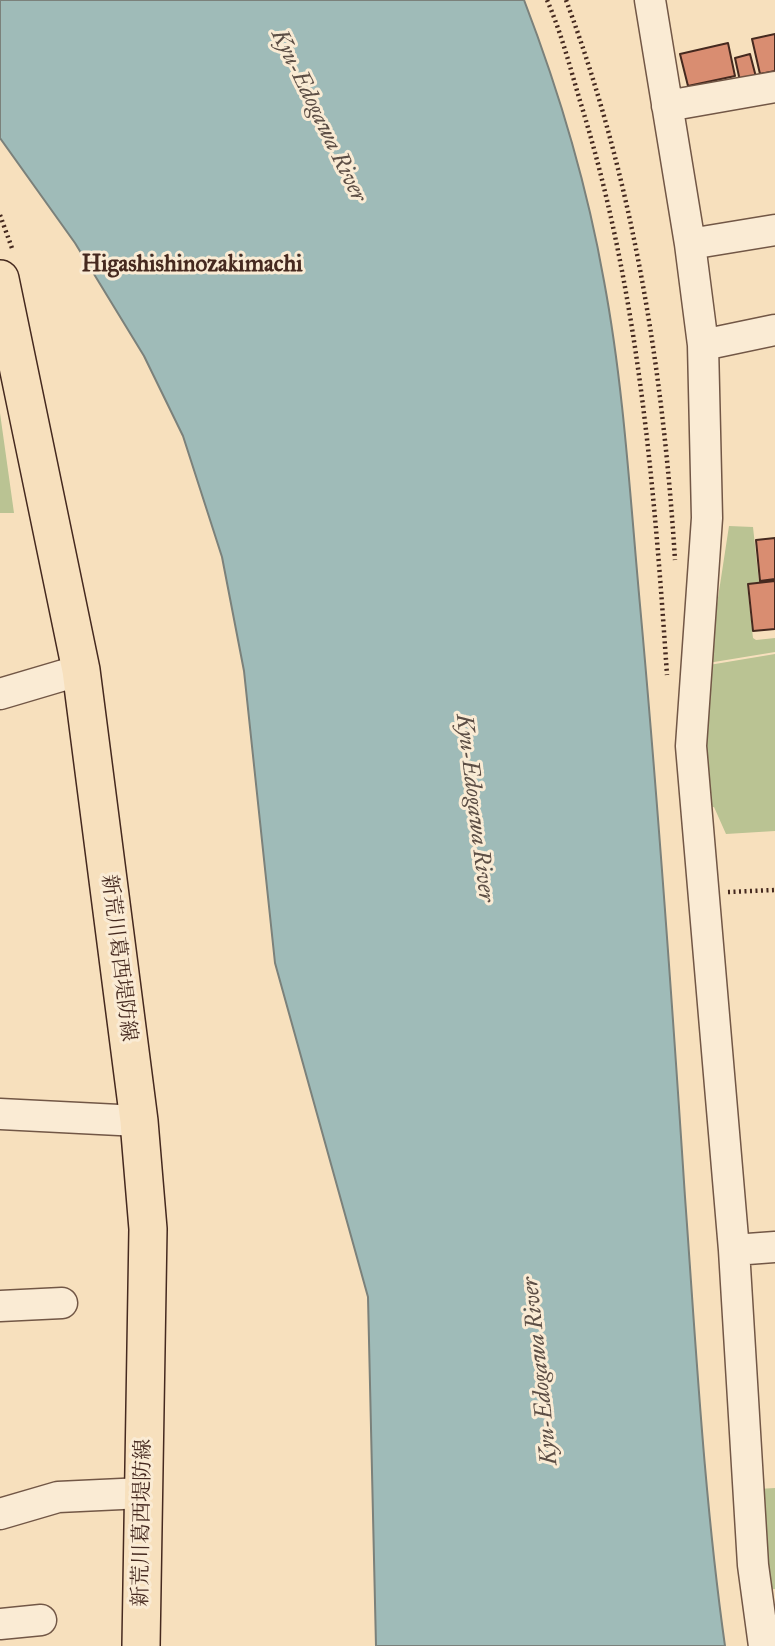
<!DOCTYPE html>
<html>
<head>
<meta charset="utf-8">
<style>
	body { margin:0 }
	canvas { display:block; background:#f7e0bd }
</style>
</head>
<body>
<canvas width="775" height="1646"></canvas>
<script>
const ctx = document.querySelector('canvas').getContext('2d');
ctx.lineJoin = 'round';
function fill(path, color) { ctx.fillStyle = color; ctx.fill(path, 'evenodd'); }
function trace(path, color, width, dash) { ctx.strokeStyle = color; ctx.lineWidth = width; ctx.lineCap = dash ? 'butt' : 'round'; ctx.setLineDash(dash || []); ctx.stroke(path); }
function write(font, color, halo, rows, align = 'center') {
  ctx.font = font + ' "IM FELL Great Primer","Noto Serif JP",serif'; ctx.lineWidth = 6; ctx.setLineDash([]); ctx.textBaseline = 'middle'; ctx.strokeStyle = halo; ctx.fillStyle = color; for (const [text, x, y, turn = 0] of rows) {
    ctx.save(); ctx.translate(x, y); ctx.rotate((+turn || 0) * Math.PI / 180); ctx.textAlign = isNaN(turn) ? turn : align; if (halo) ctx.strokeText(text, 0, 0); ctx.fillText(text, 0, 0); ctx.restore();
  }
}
fill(new Path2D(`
	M 0,413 L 14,513 L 0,513 Z
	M 729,526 L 753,527 L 759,582 L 747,584 L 753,638 L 756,640 L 775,638 L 775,652 L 708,663 Z
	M 775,654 L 775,831 L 726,834 L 714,807 L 705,808 L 701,701 L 709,665 Z
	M 775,1488 L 775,1589 L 764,1590 L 758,1489 Z`), '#bac393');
const water = new Path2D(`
	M 0,0 L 524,0 C 559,91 587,185 604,281 C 624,388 630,497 640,605 C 658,802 672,999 685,1197 C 696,1347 704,1497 725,1646 L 376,1646 L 368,1297 L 275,963 L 244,671 L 222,557 L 183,436 L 144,356 L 75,243 L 0,138 Z`);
fill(water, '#9fbbb8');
trace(water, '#7b817b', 2);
const building = new Path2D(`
	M 775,34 L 775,71 L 760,74 L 752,39 Z
	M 728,43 L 735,76 L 688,86 L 680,54 Z
	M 750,54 L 756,77 L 740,81 L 735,58 Z
	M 775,538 L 775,579 L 760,581 L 756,540 Z
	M 775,581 L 775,629 L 753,631 L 748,584 Z`);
fill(building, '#d98d71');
trace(building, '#45291f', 2);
const minor = new Path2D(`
	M 650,0 L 690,244 L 703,345 L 707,518 L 691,746 L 734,1250 L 753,1565 L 764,1646
	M 667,106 L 775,87
	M 690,244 L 775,230
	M 703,345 L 775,330
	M 0,694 L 81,670
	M 0,1114 L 139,1121
	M 734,1250 L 775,1247
	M 0,1306 L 62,1303
	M 0,1514 L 58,1497 L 143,1493
	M 0,1624 L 41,1620`);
const major = new Path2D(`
	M 0,279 L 81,670 L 139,1121 L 148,1229 L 141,1646`);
trace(minor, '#725746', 33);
trace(major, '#45291f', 40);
trace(new Path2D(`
	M 547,0 C 561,32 570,67 580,101 C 638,287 654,482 667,675
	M 566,0 C 633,180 663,368 675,560
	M 0,215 L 13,251
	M 728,892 L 775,890`), '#45291f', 4.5, [2, 3.5]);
trace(minor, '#faebd4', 30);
trace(major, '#f7e0bd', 37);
write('21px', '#45291f', '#faebd4', [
	["新荒川葛西堤防線",118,958,83],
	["新荒川葛西堤防線",143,1523,-89]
]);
write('italic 23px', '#5c4e45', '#faebd4', [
	["Kyu-Edogawa River",318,116,64],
	["Kyu-Edogawa River",474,808,83],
	["Kyu-Edogawa River",541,1371,-96]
]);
write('bold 23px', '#45291f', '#faebd4', [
	["Higashishinozakimachi",192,265]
]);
</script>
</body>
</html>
